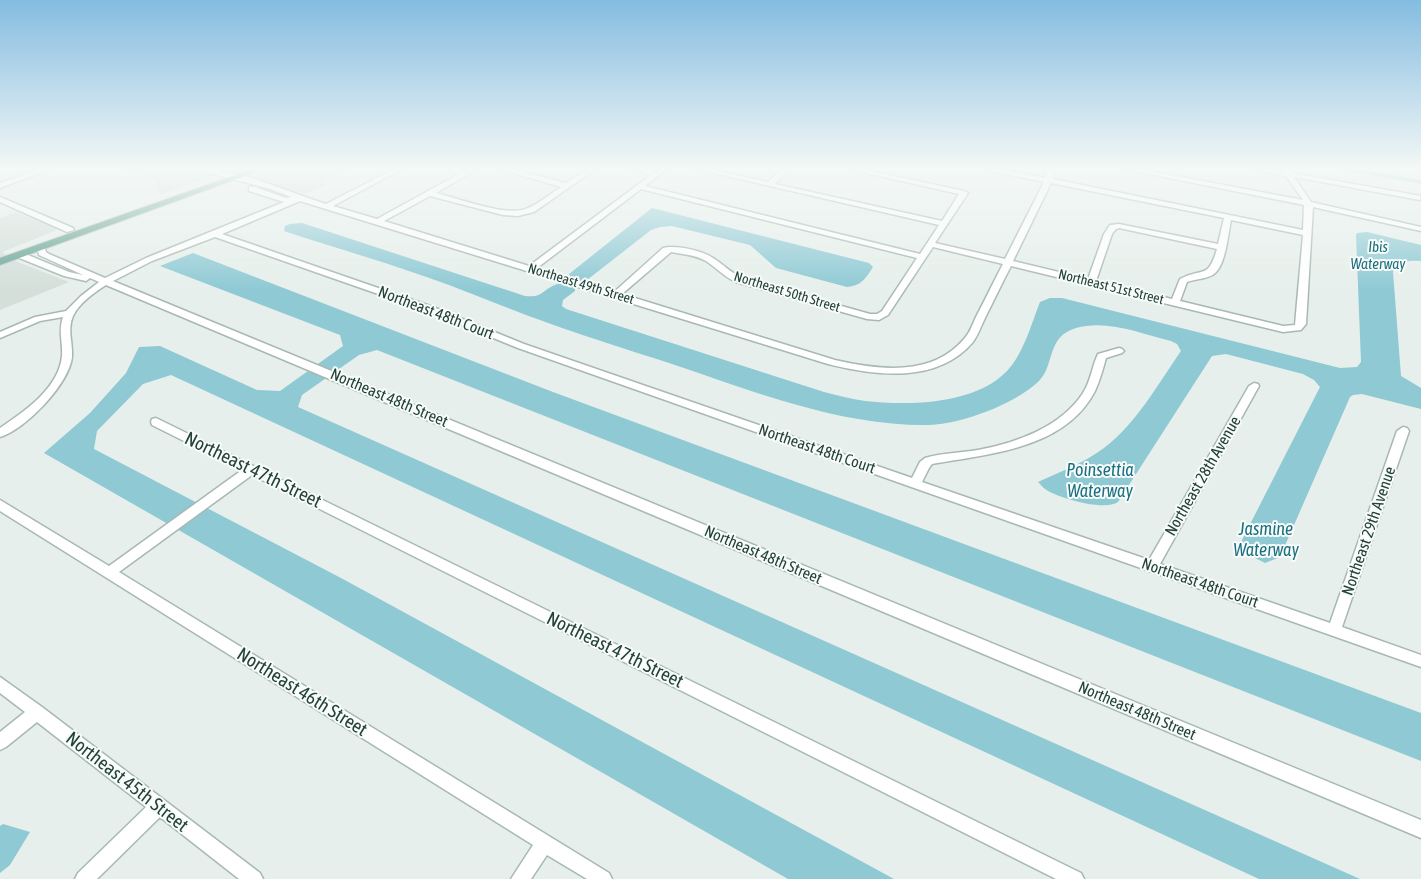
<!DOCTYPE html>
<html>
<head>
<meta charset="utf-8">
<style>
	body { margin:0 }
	canvas { display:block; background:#e6efeb }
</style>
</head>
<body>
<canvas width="1421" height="879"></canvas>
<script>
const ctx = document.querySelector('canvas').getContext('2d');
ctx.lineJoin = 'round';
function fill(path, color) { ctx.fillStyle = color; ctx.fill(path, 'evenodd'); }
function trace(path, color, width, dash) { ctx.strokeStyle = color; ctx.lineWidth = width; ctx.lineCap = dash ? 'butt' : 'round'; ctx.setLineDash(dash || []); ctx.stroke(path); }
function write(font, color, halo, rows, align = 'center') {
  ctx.font = font + ' "Asap Condensed",sans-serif'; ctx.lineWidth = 4; ctx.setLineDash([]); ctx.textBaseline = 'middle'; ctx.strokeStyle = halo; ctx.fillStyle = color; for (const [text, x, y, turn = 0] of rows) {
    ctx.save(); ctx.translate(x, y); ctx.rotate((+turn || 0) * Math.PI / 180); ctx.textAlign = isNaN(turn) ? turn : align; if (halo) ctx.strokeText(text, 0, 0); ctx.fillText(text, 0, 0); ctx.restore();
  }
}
fill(new Path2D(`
	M 119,168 L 353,168 L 321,181 L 328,185 L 303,194 L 226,172 L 160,195 L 154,179 Z
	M 16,212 L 56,228 L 55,231 L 2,252 L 18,262 L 69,282 L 0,310 L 0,218 Z`), '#d4dfda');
fill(new Path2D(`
	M 652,208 L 869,263 L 873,267 C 866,278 861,286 847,287 L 776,268 L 750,245 L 672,226 L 660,227 L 651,230 L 587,280 L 575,287 L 575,291 L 563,300 L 562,306 L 566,309 L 824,392 C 837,395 851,399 865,401 C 910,406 982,405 1012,365 C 1025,348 1032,322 1040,302 L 1050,298 L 1062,298 L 1340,368 L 1357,367 L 1361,362 L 1356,235 L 1357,233 L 1367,232 L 1421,245 L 1421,261 C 1410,260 1397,261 1393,272 L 1401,376 L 1421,388 L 1421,409 L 1362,394 L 1353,395 L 1350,397 L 1280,557 L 1265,563 C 1255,558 1244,553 1242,540 L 1320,387 L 1314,380 L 1303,374 L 1226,354 L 1212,356 L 1118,502 C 1104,511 1064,499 1050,492 C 1045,490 1041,485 1038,482 C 1060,472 1084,463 1104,448 C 1136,424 1158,384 1181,351 L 1177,344 L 1171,341 C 1142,334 1107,319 1076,328 C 1046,337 1055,365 1039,381 C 1015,404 962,424 929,425 C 839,426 756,392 672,364 C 623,348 574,333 526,315 C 500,305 475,295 449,285 C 395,265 339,249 284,231 L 285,226 L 290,224 L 302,223 L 525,296 C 543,298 542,290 555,285 C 561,282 565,280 570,276 L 569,274 Z
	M 193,253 L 553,392 L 1421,713 L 1421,761 L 377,350 L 359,355 L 302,395 L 298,407 L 1360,879 L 1259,879 L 171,375 L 143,384 L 97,431 L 94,449 L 341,578 L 894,879 L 788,879 L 44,453 L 90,413 L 126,373 L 139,347 L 160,346 L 257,390 L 280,391 L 343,346 L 340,335 L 160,266 Z
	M 3,824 L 30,832 L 10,865 L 0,873 L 0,826 Z`), '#8ec9d4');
fill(new Path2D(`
	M 1340,168 L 1352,168 L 1421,180 L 1421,184 L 1343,170 Z`), '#8ec9d4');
const minor = new Path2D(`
	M 43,168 L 53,168 L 0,188 L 0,183 Z
	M 192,168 C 238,168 282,190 326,204 L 396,168 L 404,168 L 333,206 L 377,219 L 470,168 L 479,168 L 436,193 C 458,198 508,218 528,208 C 540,203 550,194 561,187 L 496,168 L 507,168 L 566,183 L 589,168 L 597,168 L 534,212 L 518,216 L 503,215 L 430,196 L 384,221 L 529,266 L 651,175 L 629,168 L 640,168 L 656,172 L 661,168 L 668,168 L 645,186 L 920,254 L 939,225 L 692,168 L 705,168 L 768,182 L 783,168 L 790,168 L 775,184 L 942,221 L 959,194 L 853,170 L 857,168 L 964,191 L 968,193 L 935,243 L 1005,259 L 1044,182 L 987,170 L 984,168 L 997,168 L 1045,178 L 1046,168 L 1052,168 L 1053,179 L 1303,230 L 1304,205 L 1119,168 L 1134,168 L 1303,200 L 1286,176 L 1250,168 L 1265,168 L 1284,171 L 1284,168 L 1290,168 L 1292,173 L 1421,196 L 1420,200 L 1294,177 L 1311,202 L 1421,227 L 1421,231 L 1313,207 L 1306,324 L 1301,330 L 1283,332 L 1011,266 C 1002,283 994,300 985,318 C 981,326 978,335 973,342 C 937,384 876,376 828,364 L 300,201 L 222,234 L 433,307 L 524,344 L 912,478 L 920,462 L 925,458 C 942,453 960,453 978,450 C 1016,443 1061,427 1083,393 C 1091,381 1092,366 1098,354 L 1119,348 L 1122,349 L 1124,351 L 1122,353 L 1106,358 C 1103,369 1100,380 1095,391 C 1065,449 989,454 932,464 L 929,468 L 922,482 L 1149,560 L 1249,386 L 1254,383 L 1258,384 L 1259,386 L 1160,564 L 1330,623 L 1397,431 L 1403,427 L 1407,428 L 1409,431 L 1342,627 L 1421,655 L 1421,667 L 518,348 L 427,311 L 215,237 L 152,261 L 113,281 L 1421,820 L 1421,838 L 106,285 C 95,292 79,303 73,316 C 67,329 73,343 72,357 C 69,384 25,430 0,437 L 0,428 C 25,411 59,388 62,356 C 63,343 58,330 63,317 L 40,321 L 0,338 L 0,332 L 35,317 L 66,311 L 81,296 L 99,282 L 90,278 L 86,281 L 64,276 L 17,257 L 17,253 L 23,253 L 69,272 L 83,275 L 39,255 L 37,247 L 38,245 L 44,245 L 46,252 L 49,254 L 105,278 L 146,258 L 284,202 L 249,191 L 249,187 L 255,187 L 286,198 L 291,197 L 270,189 ZM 1051,183 L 1224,218 L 1218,244 L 1119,224 L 1110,225 L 1104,234 L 1088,279 L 1013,261 ZM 641,189 L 917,258 L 882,311 L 877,314 L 870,314 L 742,278 C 730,272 724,265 713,258 C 701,250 676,245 663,248 L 614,292 L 537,268 ZM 1231,220 L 1303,235 L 1295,325 L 1283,326 L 1180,301 L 1187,282 C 1195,279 1207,279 1214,274 C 1226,265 1228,234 1231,220 ZM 1119,228 L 1217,249 C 1208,280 1203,267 1180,279 L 1172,299 L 1096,281 L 1112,234 L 1116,229 ZM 933,247 L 1003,264 C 994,281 986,298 977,315 C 973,323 970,333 964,339 C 932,377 878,370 835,360 L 622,294 L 671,252 C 682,254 696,255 706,261 C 717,268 723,276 736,282 L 867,319 L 879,320 L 888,315 Z
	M 1416,168 L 1421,168 L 1421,170 L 1417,170 Z
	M 0,197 L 73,228 L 74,230 L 67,232 L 0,202 Z
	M 156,418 L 1081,873 L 1084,879 L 1056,879 L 252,475 L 119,572 L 609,873 L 612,879 L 587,879 L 547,855 L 531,879 L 511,879 L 533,845 L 0,511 L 0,500 L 109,566 L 242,470 L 152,425 L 151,422 L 152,419 Z
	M 0,677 L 42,707 L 260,873 L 263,879 L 239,879 L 160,817 L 97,879 L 75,879 L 78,873 L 146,807 L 37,722 L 6,747 L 0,750 L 0,732 L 25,712 L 0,693 Z`);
const major = new Path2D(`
	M 255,168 L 267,168 L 0,265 L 0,258 Z`);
trace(minor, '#a8b8b2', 3);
trace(major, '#c2cac8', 2);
fill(minor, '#fff');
fill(major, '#6aa596');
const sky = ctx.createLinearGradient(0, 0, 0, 291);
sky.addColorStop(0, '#84bce0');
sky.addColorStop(0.58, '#f4f8f6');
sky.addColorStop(1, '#f4f8f600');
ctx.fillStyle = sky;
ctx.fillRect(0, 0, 1421, 291);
write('14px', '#24423a', '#f7fbf9', [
	["Northeast 49th Street",581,284,17],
	["Northeast 51st Street",1111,287,14],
	["Northeast 50th Street",787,292,17]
]);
write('italic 15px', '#1c6f80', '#f7fbf9', [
	["Ibis",1378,247],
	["Waterway",1378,264]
]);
write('16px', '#24423a', '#f7fbf9', [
	["Northeast 48th Court",436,313,21],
	["Northeast 48th Street",389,398,23],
	["Northeast 48th Court",817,449,19],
	["Northeast 28th Avenue",1203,476,-60],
	["Northeast 29th Avenue",1369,531,-71],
	["Northeast 48th Street",763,555,23],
	["Northeast 48th Court",1200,583,19],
	["Northeast 48th Street",1137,711,23]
]);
write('italic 18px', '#1c6f80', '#f7fbf9', [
	["Poinsettia",1100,470],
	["Waterway",1100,491],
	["Jasmine",1266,529],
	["Waterway",1266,550]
]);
write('19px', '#24423a', '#f7fbf9', [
	["Northeast 47th Street",253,470,26],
	["Northeast 47th Street",615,650,26],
	["Northeast 46th Street",302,692,32],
	["Northeast 45th Street",127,782,38]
]);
</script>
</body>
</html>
